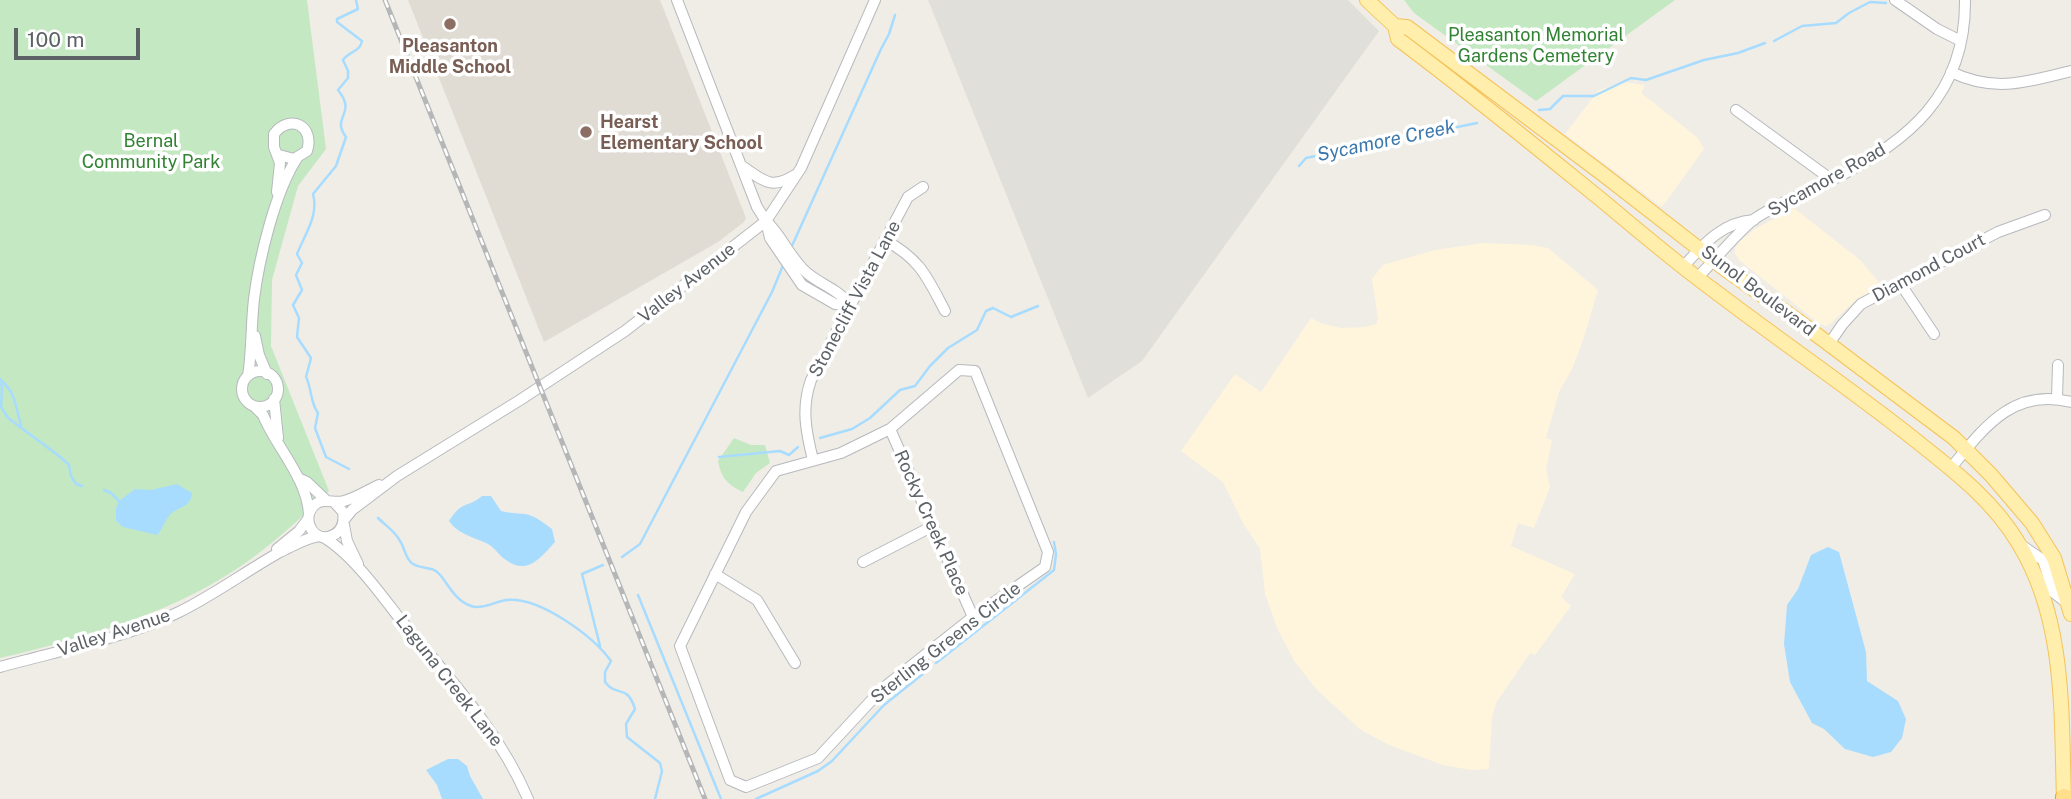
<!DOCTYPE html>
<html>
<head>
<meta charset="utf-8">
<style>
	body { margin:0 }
	#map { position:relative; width:2071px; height:799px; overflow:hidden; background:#f0ede6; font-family:"Public Sans",sans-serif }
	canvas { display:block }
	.scale { position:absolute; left:14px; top:28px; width:126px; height:32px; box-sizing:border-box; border:4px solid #5d6267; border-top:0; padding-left:9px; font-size:21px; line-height:24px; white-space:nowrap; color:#5d6267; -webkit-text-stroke:5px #fff; paint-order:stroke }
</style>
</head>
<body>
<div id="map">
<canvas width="2071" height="799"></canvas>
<div class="scale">100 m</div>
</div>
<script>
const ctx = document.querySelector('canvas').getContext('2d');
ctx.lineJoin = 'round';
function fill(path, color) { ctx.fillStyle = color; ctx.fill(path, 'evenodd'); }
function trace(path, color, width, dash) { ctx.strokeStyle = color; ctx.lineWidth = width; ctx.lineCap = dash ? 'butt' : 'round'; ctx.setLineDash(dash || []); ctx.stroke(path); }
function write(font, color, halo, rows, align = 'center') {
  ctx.font = font + ' "Public Sans",sans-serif'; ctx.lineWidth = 7; ctx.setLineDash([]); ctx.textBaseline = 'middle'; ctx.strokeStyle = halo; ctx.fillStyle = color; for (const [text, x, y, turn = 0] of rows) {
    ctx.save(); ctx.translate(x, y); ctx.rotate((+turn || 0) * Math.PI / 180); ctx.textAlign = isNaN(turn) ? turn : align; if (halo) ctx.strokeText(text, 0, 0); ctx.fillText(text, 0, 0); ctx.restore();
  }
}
fill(new Path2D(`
	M 1623,82 L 1645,85 L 1641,93 L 1698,138 L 1704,149 L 1662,207 L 1565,134 L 1599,90 Z
	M 1794,208 L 1860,260 L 1882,286 L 1858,298 L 1830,324 L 1825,326 L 1816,321 L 1739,260 L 1735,254 L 1735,248 L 1740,241 L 1755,229 Z
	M 1483,243 L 1532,245 L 1548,248 L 1598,290 L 1584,337 L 1572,369 L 1559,392 L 1546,438 L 1552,440 L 1546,469 L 1550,487 L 1534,528 L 1518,523 L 1511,546 L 1575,574 L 1561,597 L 1571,606 L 1535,655 L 1530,653 L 1496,703 L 1492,718 L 1489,769 L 1471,770 L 1443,765 L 1389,745 L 1361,730 L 1318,691 L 1295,662 L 1278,630 L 1265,594 L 1260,548 L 1244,525 L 1223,482 L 1181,451 L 1235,374 L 1261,392 L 1311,318 L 1323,324 L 1341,328 L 1365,327 L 1376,324 L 1378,319 L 1372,279 L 1383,265 L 1435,250 Z`), '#fff5dc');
fill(new Path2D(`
	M 928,0 L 1348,0 L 1379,31 L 1142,361 L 1088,398 Z`), '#e1dfda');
fill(new Path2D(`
	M 408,0 L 660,0 L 746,218 L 744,222 L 718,242 L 544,342 Z`), '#e0dcd4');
fill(new Path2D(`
	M 0,0 L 307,0 L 326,149 L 298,186 L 272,280 L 271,346 L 329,491 C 299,520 270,547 235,570 C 165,616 80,639 0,658 Z
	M 1404,0 L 1675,0 L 1536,101 L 1414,13 Z
	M 734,438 L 751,445 L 765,445 L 770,463 L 756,473 L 743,492 C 728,485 721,478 718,461 Z`), '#c4e8c2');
fill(new Path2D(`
	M 177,484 L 192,493 C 190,510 178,505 169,516 C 164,522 163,529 157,535 L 123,527 L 116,521 L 116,508 L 119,501 L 135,489 L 151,490 Z
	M 482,496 L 491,496 L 501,511 C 509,513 516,513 525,514 C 534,515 544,523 552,529 L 555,542 C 541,557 528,576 506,560 C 498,555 494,546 486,543 C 472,537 457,533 449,521 C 462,500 468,508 482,496 Z
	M 1828,547 L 1839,552 L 1866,652 L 1867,681 L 1898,701 L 1906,719 L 1902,738 L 1891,752 L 1873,757 L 1845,749 L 1824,729 L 1812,723 L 1790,682 L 1784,644 L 1787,605 L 1798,589 L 1811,555 Z
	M 448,759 L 458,759 L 467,766 L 470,776 L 483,799 L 442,799 L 437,785 L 426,770 Z`), '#a7dcff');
trace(new Path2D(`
	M 1774,41 L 1802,26 L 1836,23 L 1849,13 L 1870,2 L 1886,3
	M 1539,110 L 1550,109 L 1563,96 L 1594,96 L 1631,78 L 1646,80 L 1704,60 L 1738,53 L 1765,43
	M 1299,166 L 1306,158 L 1477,123
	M 791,248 L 881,49 L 889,34 L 895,15
	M 0,379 C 18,396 14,404 21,425
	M 0,383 L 2,386 L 1,407 L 8,418 L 59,456 L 69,465 L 71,476 L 76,484 L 82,486
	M 820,438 L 852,429 L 870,418 L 900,390 L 915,386 L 930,366 L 948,348 L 977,330 L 986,311 L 993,308 L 1011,317 L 1038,306
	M 719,457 L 780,451 L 789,455 L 798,447
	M 349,469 L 326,457 L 315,428 L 318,413 C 310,402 312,389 306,377 L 311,358 L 297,337 L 299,318 L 293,305 L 302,290 L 296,275 L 302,263 L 297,254 C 305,234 319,215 313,194 L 336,166 L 346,137 C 330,116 358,115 338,90 L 348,78 L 348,71 L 343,60 C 348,52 361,51 362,41 L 337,22 L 337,19 L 358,9 L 356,0
	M 104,490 L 111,493 L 119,501
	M 378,518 C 385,525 396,532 400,541 C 405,548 405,559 413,564 C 423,570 433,565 441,576 C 449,586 456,601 471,606 C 482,610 496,601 507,600 C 540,597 593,636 611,661 L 605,672 L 605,682 C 617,698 627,683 635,709 L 626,724 L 627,737 L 660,763 L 662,771 L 655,799
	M 622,557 L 640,544 L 772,292 L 784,263
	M 638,595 L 721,799
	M 600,646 L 582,574 L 603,565
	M 936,663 L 1054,570 L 1056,554 L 1054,542
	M 756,799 L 818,771 L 832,761 L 884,705 L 924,673`), '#a7dcff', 2.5);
const minor = new Path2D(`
	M 677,0 L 757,207 L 766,221 L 770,238 L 802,285 L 835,304 L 851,305
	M 1895,0 L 1937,29 L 1961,41
	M 1951,72 C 1995,93 2027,82 2071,71
	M 1736,110 L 1832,180
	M 742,166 C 764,181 771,190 795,175
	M 277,192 L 280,163 L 274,147 L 274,134 C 290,113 315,126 307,151 L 294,159 L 279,155
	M 766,221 C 782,236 790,258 807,273 C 823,286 836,288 851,305
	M 885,240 C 921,260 927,277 945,311
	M 1683,267 C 1703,245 1722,222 1754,220
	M 1697,278 C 1716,259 1733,237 1753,220 C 1770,207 1809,191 1830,181 C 1908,142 1966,95 1965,0
	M 1900,283 L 1934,334
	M 255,336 L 259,355 L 267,374
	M 1829,344 L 1842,325 L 1861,304 L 1998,232 L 2045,215
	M 959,370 L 975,371 L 1048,552 L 1045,567 L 973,617 L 882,689 L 818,758 L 746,787 L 730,780 L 680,646 L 746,512 L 776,471 L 841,453 L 890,429 Z
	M242 389a18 18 0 1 1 36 0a18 18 0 1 1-36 0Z
	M 248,376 C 252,351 251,325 254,299 C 259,259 275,192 297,158
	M 2057,398 L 2058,365
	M 274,399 L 278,438
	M 255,407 L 263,415 C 276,447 307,478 309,514
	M 890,429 L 973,617
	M 813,460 C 806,432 801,408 811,380 L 908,197 L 923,187
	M 1950,469 C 1983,429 2012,387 2071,402
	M 298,478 L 307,482 L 327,501
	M 334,502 L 343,512 C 345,524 341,534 328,537 C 309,540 301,513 317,503 C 326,498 335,504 344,501 C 356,498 368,490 379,485
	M 344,520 L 352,510 L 397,476 L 520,400 L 625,331 L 766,221 L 801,168 L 875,0
	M 344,525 L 347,541 L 358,564
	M 323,537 C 351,553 380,593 400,619 C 447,676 499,730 528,799
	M 2021,545 L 2043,560 L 2053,592 L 2067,603
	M 277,549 L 299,531 L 308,519
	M 863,562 L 933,526
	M 715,574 L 757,600 L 795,663
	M 0,667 C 57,651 126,638 179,612 C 214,595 246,571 280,552 C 293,546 305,538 319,536`);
const major = new Path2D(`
	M 1367,0 L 1395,26 L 1398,39 C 1468,91 1536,147 1604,202 C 1639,231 1675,262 1712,289 C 1779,340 1848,387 1914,439 C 1953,470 1993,500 2019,544 C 2066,621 2061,713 2064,799
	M 1395,26 L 1407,27 L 1604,175 L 1725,269 L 1797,320 L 1954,438 L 1991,475 L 2032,523 L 2054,558 L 2071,614`);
const highway = new Path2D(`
	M 2064,799 L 2064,797`);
trace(minor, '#b6b9bd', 12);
trace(major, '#f5c35a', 16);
trace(highway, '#f69f00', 18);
trace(minor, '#fff', 10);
trace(major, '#ffeeac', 14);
trace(highway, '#ffde8e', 16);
const rail = new Path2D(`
	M 385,0 L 705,799`);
trace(rail, '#b5b6b7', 5);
trace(rail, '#fff', 2.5, [8]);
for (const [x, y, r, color] of [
	[450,24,7,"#8d6e63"],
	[586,132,7,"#8d6e63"]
]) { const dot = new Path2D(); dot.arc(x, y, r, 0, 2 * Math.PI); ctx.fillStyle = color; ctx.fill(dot); trace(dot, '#fff', 2.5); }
write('18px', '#318232', '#fff', [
	["Pleasanton Memorial",1536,35],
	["Gardens Cemetery",1536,56],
	["Bernal",151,141],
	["Community Park",151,162]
]);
write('bold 18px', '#785e54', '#fff', [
	["Pleasanton",450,46],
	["Middle School",450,67],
	["Hearst",600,122,"left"],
	["Elementary School",600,143,"left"]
]);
write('18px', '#5d6267', '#fff', [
	["Sycamore Road",1827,180,-29],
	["Diamond Court",1929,268,-28],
	["Valley Avenue",687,283,-38],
	["Sunol Boulevard",1758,291,37],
	["Stonecliff Vista Lane",855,299,-62],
	["Rocky Creek Place",931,523,66],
	["Valley Avenue",114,633,-18],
	["Sterling Greens Circle",946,643,-38],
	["Laguna Creek Lane",449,681,52]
]);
write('italic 19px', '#3d78ac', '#fff', [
	["Sycamore Creek",1386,141,-12]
]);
</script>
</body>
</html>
